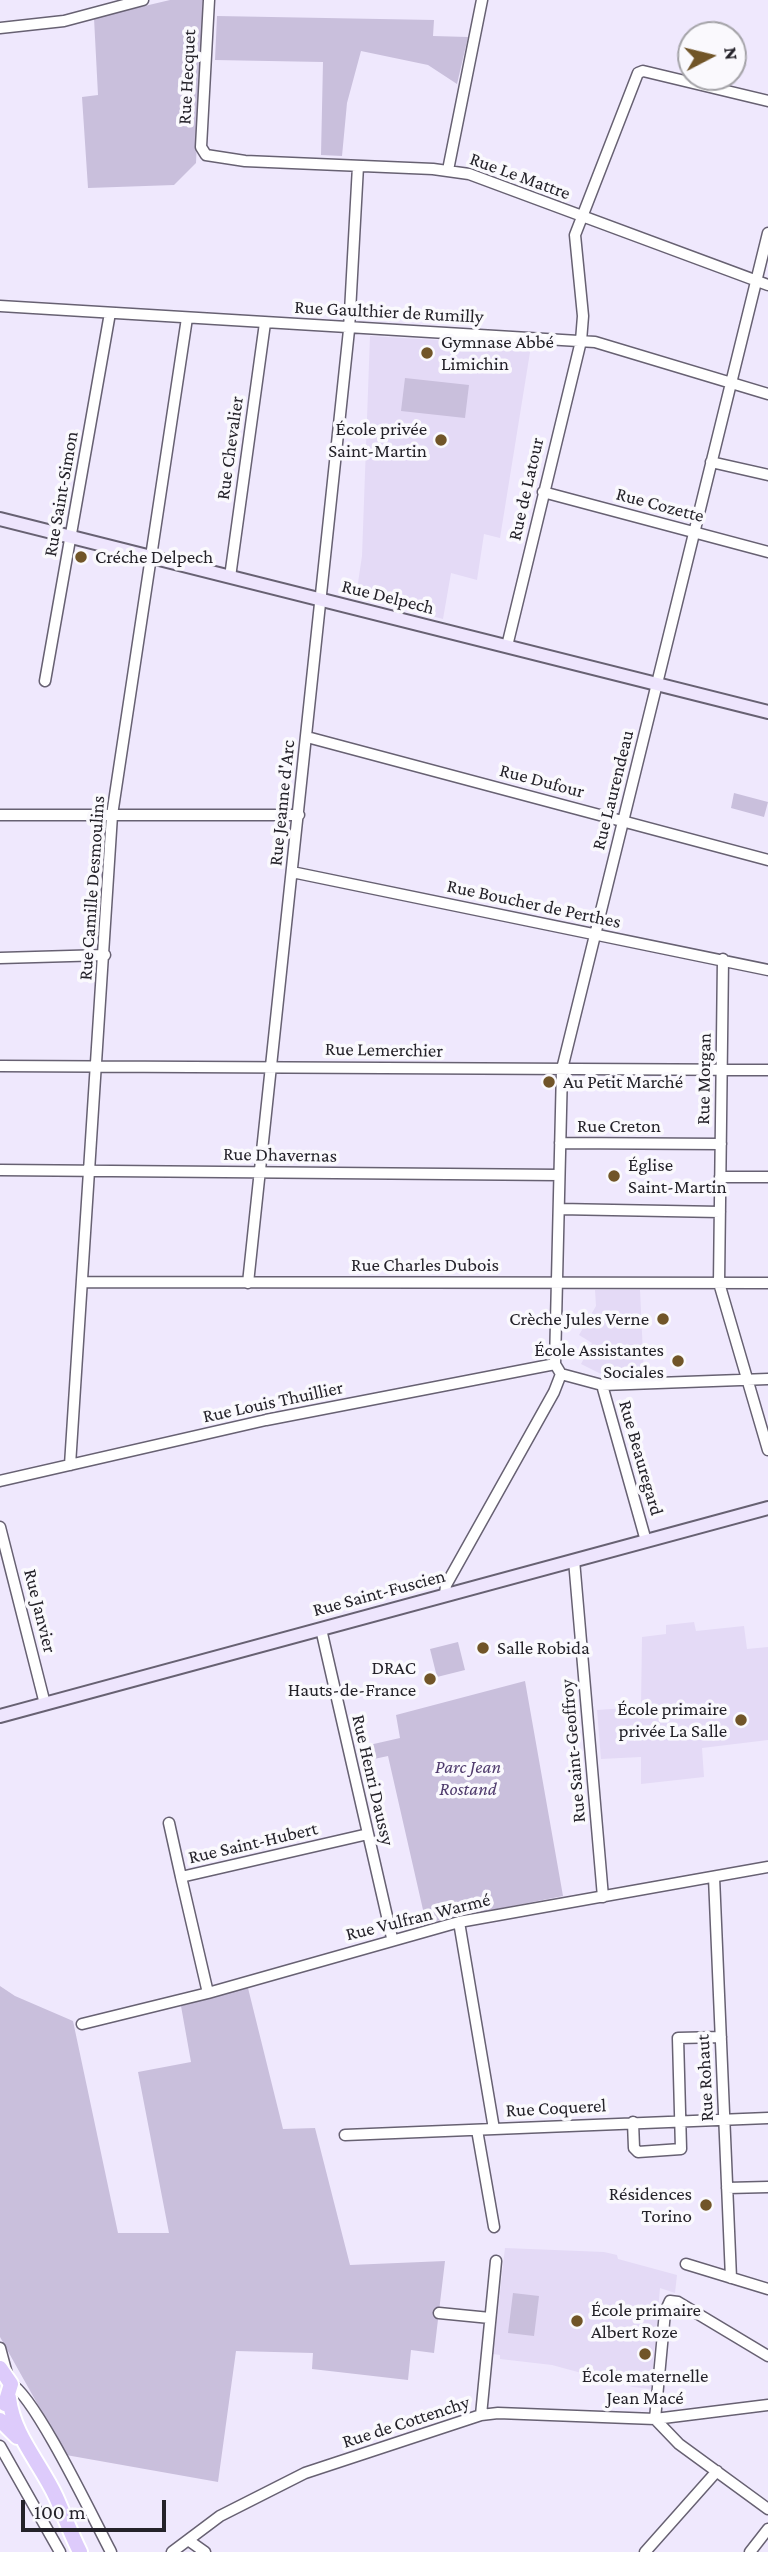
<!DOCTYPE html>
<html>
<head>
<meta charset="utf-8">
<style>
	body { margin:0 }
	#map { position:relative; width:768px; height:2552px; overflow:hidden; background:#efe8fd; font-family:"Crimson Pro",serif }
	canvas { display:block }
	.north { position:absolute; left:677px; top:21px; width:70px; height:70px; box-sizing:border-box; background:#faf9fd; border:2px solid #a4a3a8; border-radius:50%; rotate:83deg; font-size:19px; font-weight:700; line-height:28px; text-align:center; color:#242229 }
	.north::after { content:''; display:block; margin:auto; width:24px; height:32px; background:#715528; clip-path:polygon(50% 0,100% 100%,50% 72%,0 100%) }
	.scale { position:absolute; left:21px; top:2500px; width:145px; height:32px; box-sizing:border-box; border:4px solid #242229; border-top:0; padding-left:9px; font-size:21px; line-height:24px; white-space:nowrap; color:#242229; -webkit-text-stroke:5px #faf9fd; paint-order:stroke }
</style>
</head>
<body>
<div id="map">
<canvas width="768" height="2552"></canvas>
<div class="north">N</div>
<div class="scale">100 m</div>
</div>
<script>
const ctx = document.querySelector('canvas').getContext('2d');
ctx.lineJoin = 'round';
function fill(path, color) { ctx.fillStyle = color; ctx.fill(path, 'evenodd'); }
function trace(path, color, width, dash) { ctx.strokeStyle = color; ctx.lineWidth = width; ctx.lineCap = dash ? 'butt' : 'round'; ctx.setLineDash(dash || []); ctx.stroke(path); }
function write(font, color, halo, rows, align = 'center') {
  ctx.font = font + ' "Crimson Pro",serif'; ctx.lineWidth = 7; ctx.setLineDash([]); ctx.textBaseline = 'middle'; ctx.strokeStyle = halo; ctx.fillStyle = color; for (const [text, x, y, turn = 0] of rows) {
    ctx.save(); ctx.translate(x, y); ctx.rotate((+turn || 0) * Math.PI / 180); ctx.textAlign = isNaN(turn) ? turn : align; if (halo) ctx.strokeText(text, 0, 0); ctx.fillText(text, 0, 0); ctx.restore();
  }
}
fill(new Path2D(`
	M 370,336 L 531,346 L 500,538 L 484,534 L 477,580 L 451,573 L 443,619 L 356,596 L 362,556 Z
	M 595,1290 L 640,1290 L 644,1376 L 607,1377 L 581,1364 L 592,1343 L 579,1335 L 596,1306 Z
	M 694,1622 L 696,1631 L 744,1626 L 747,1649 L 768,1647 L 768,1740 L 702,1748 L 704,1777 L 641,1784 L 641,1757 L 601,1759 L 597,1710 L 641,1707 L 642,1637 L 666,1634 L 666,1625 Z
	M 505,2248 L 604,2252 L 617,2255 L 618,2259 L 677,2275 L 675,2293 L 660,2288 L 651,2389 L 633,2387 L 552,2365 L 500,2359 L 500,2355 L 493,2354 Z`), '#e4daf6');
fill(new Path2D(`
	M 170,0 L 203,0 L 196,163 L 174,185 L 88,188 L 82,97 L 98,95 L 94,18 Z
	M 217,16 L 434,20 L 433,36 L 468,37 L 457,84 L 428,65 L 361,51 L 347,103 L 342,156 L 321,155 L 323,62 L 215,60 Z
	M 405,378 L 469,385 L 465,418 L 401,411 Z
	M 734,793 L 768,802 L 764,817 L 731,808 Z
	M 458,1642 L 465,1670 L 437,1677 L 430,1649 Z
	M 525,1681 L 563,1896 L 426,1923 L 388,1756 L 360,1762 L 356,1748 L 400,1738 L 396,1715 Z
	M 0,1986 L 15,1996 L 73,2021 L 118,2233 L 169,2233 L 138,2072 L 191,2062 L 181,2006 L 248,1988 L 283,2129 L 315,2128 L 350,2265 L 445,2261 L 434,2353 L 411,2350 L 408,2380 L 312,2369 L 313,2353 L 236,2351 L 218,2482 L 66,2455 L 0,2337 Z
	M 513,2293 L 539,2296 L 534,2336 L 508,2333 Z`), '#c9bfdc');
const street = new Path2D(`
	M 209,0 L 201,147 L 206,155 L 245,161 L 433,169 L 469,174 L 768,285
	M 0,28 L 64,21 L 143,0
	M 448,170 L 482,0
	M 768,233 L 562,1069 L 555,1364 L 561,1374 L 602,1385 L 768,1379
	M 0,306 L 595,342 L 768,394
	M 711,462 L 768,475
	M 543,492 L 768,552
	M 230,577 L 265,323
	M 507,646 L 581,341 L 583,316 L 575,235 L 638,73 L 643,71 L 768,101
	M 45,681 L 110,313
	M 307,737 L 768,860
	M 0,815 L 299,815
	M 292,872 L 768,970
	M 0,958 L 105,955
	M 723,959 L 719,1283 L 768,1450
	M 0,1066 L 768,1070
	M 560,1143 L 721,1144
	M 0,1170 L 559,1175
	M 720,1177 L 768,1177
	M 559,1209 L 720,1212
	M 82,1282 L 768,1283
	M 248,1283 L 349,330 L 358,166
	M 602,1385 L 646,1541
	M 70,1465 L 112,815 L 187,318
	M 0,1481 L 266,1420 L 555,1364
	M 0,1527 L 45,1704
	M 574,1560 L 603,1897
	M 445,1595 L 446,1585 L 554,1392 L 561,1374
	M 321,1629 L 392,1938
	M 169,1823 L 181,1877
	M 714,1877 L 731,2278
	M 459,1922 L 494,2129
	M 208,1993 L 181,1877 L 368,1834
	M 82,2024 L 208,1993 L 459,1922 L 768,1867
	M 633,2122 L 634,2148 L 638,2152 L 681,2149 L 678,2038 L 721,2037
	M 477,2130 L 494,2227
	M 345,2135 L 768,2118
	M 727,2188 L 768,2187
	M 686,2264 L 768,2289
	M 439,2313 L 490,2318
	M 0,2348 L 7,2374
	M 11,2384 C 35,2396 95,2522 111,2552
	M 481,2415 L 496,2261
	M 655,2419 L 665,2312 L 670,2301 L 678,2302 L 768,2356
	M 655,2419 L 679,2444 L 768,2509
	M 0,2446 L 60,2552
	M 188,2540 L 205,2552
	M 172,2552 L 220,2516 L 305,2473 L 481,2415 L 498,2413 L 655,2419 L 768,2405
	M 645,2552 L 717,2471
	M 750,2552 L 768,2529`);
const secondary = new Path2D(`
	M 0,519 L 768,712
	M 0,1716 L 768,1508`);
const primary = new Path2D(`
	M 0,2368 L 11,2384 L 5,2404
	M 9,2398 C 13,2435 41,2464 56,2497 C 64,2515 71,2534 80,2552
	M 0,2420 L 17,2437`);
trace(street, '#676172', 13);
trace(secondary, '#676172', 16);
trace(primary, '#fff', 18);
trace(street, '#fff', 10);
trace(secondary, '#eee5fd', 12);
trace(primary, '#ddcbfb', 14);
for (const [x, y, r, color] of [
	[427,353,7,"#715528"],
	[441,440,7,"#715528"],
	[81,557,7,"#715528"],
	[549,1082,7,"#715528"],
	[614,1176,7,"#715528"],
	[663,1319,7,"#715528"],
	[678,1361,7,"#715528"],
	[483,1648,7,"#715528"],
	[430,1679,7,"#715528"],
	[741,1720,7,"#715528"],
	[706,2205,7,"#715528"],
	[577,2321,7,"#715528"],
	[645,2354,7,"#715528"]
]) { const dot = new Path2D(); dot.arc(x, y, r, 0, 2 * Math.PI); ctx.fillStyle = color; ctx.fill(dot); trace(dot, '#faf9fd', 2.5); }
write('19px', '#242229', '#faf9fd', [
	["Rue Hecquet",187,77,-87],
	["Rue Le Mattre",520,176,20],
	["Rue Gaulthier de Rumilly",389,312,3],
	["Rue Chevalier",230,448,-82],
	["Rue de Latour",526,489,-77],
	["Rue Saint-Simon",61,494,-80],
	["Rue Cozette",660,505,15],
	["Rue Delpech",388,597,14],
	["Rue Dufour",542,781,15],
	["Rue Laurendeau",613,790,-76],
	["Rue Jeanne d'Arc",282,803,-84],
	["Rue Camille Desmoulins",92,888,-86],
	["Rue Boucher de Perthes",534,904,12],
	["Rue Lemerchier",384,1050,1],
	["Rue Morgan",704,1079,-89],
	["Rue Creton",619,1126],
	["Rue Dhavernas",280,1155,1],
	["Rue Charles Dubois",425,1265],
	["Rue Louis Thuillier",273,1402,-12],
	["Rue Beauregard",641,1458,74],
	["Rue Saint-Fuscien",379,1593,-15],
	["Rue Janvier",40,1611,76],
	["Rue Saint-Geoffroy",573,1751,-95],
	["Rue Henri Daussy",373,1780,77],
	["Rue Saint-Hubert",253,1843,-13],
	["Rue Vulfran Warmé",418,1917,-14],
	["Rue Rohaut",705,2078,-93],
	["Rue Coquerel",556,2108,-3],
	["Rue de Cottenchy",406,2422,-18]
]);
write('19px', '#242229', '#faf9fd', [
	["Gymnase Abbé",441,342],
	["Limichin",441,364],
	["École privée",427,429,"right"],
	["Saint-Martin",427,451,"right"],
	["Créche Delpech",95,557],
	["Au Petit Marché",563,1082],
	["Église",628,1165],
	["Saint-Martin",628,1187],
	["Crèche Jules Verne",649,1319,"right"],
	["École Assistantes",664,1350,"right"],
	["Sociales",664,1372,"right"],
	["Salle Robida",497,1648],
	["DRAC",416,1668,"right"],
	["Hauts-de-France",416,1690,"right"],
	["École primaire",727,1709,"right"],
	["privée La Salle",727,1731,"right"],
	["Résidences",692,2194,"right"],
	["Torino",692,2216,"right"],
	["École primaire",591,2310],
	["Albert Roze",591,2332],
	["École maternelle",645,2376,"center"],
	["Jean Macé",645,2398,"center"]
], 'left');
write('italic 19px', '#4e3a6c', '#faf9fd', [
	["Parc Jean",468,1767],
	["Rostand",468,1789]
]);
</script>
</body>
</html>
